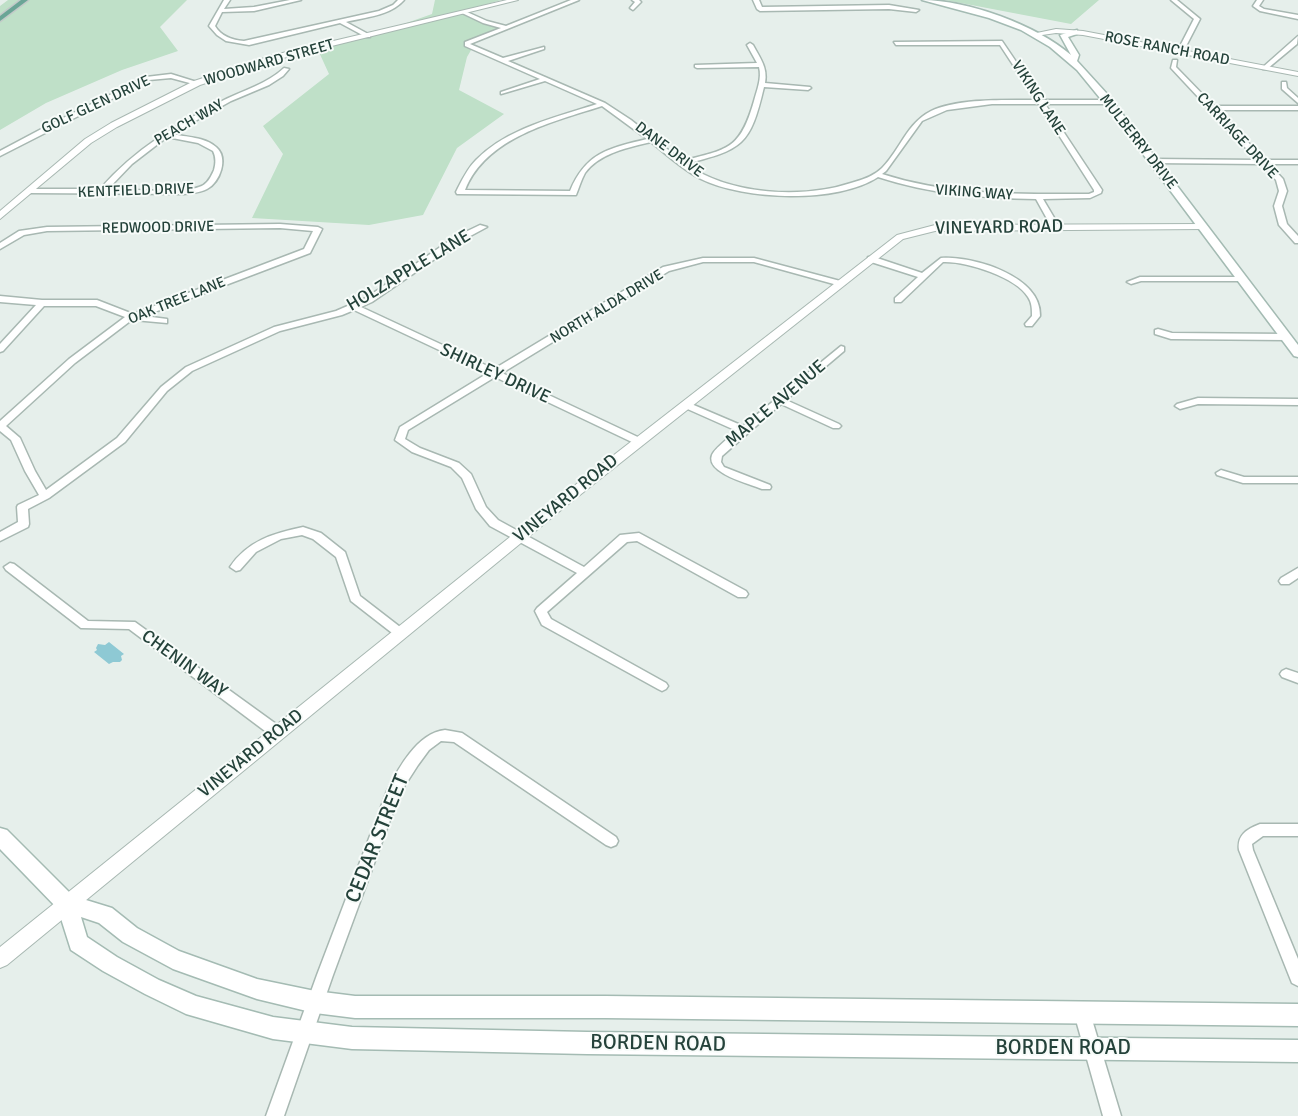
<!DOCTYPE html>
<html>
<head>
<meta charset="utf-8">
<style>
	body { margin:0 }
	canvas { display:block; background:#e6efeb }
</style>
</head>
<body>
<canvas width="1298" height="1116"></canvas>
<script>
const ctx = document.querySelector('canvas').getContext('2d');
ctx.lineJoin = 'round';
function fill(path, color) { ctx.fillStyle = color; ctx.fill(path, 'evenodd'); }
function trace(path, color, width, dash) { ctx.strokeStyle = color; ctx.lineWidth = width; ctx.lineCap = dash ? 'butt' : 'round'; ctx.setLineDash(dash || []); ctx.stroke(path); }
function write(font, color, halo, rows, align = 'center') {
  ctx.font = font + ' Signika,sans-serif'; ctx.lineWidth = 4; ctx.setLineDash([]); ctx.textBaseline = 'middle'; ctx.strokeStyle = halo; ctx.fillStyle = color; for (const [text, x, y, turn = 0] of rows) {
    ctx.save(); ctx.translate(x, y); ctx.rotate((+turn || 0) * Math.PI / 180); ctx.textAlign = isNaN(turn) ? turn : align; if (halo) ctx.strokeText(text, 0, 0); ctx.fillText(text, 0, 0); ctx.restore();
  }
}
fill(new Path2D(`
	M 8,0 L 187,0 L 160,27 L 178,51 L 122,70 L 46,103 L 0,130 L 0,6 Z
	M 435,0 L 501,0 L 451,15 L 465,13 L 482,21 L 507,28 L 477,40 L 467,57 L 459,90 L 504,114 L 457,148 L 423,215 L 369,225 L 252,218 L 283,154 L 263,126 L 329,74 L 318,50 L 378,33 L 432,14 Z
	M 945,0 L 1099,0 L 1071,24 Z`), '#bfe0c8');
fill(new Path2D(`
	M 109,642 L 124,654 L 121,656 L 122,660 L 120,662 L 113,662 L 109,664 L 94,652 L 97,650 L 96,648 L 98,644 L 105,645 Z`), '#8ec9d4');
const minor = new Path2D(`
	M 224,0 L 230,0 L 224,9 L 254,7 L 290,0 L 301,0 L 254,11 L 222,12 L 215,26 C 221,36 232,40 244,41 L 379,11 L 393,5 L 398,0 L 404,0 C 390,16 365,17 346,22 L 370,35 L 370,37 L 366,37 L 340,23 L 249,45 L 226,41 L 217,35 L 209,26 Z
	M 571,0 L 579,0 L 470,44 L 503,58 L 544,47 L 544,49 L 508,61 L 605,103 L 631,120 L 682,161 C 728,149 740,150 754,101 C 757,90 762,78 759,67 L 697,68 L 695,67 L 695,65 L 757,63 L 747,45 L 750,43 L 753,45 C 760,58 768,68 765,83 L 810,87 L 811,88 L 808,90 L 764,87 C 750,146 743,149 686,164 C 729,195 803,199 851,183 C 862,180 874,176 882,168 C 900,150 907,123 931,111 C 958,98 1006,100 1036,100 L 1000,45 L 896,45 L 894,42 L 1002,41 L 1042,100 L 1108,100 L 1111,102 L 1108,104 L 1045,104 L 1102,190 L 1101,193 L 1090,198 L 1043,199 L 1059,226 L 1055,228 L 1051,226 L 1036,199 C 981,198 930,194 878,177 C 837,204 743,200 701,179 C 683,170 667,155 651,142 C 630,147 599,153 585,173 C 581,180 579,188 576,195 L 457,194 L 456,192 C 462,180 467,169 476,160 C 507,128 557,117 597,104 L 545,81 L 501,94 L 501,92 L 540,79 L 465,46 L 465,42 L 501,28 L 483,23 L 462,13 L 467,12 L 487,21 L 506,26 ZM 992,104 L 1039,104 L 1094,190 L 1094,192 L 1089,194 C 1019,194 950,196 882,174 L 886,171 L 922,121 L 947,110 ZM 602,106 L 647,139 C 610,148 586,152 570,191 L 465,190 C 486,137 553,122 602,106 Z
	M 632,0 L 639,0 L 641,2 L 633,10 L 630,8 L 635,2 Z
	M 753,0 L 759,0 L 762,7 L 889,5 L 919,10 L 916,12 L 889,9 L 760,11 L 757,9 Z
	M 1171,0 L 1177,0 L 1200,19 L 1183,52 L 1180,54 L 1177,52 L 1194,19 Z
	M 1257,0 L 1263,0 L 1259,6 L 1264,9 L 1298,15 L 1298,19 L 1260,11 L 1253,6 Z
	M 1298,36 L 1297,44 L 1267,69 L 1263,69 L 1263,67 Z
	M 1173,60 L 1177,60 L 1176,67 L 1214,106 L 1298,106 L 1298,110 L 1217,110 L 1265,160 L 1298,160 L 1298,164 L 1269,164 L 1283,179 L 1287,191 L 1282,206 L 1287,224 L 1298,236 L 1298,243 L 1295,243 L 1279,225 L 1274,206 L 1279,191 L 1276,180 L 1261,164 L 1153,163 L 1150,161 L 1153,159 L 1257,160 L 1171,68 Z
	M 284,68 L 289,69 L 283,76 L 269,85 L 231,101 L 172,134 C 186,137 205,137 216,147 C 229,158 220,182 207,189 C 200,193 191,193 184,194 L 29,193 L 25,191 L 29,189 L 100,189 C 135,149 177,124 224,100 C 244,90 267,84 284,68 ZM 167,137 L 198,143 L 213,151 C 216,157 216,163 214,170 C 211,177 207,185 199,187 C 182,194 129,189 108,189 L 132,164 Z
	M 171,74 L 200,83 L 197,85 L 171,78 L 149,80 L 0,156 L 0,151 L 47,126 L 146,77 Z
	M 1282,82 L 1286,82 L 1287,88 L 1298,98 L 1298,103 L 1282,89 Z
	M 280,224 L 318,227 L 322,229 L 310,253 L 144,316 L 167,319 L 167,323 L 134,320 L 129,322 L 75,363 L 6,426 L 20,438 L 35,471 L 46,490 L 117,438 L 161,387 L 186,367 L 274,327 L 336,311 L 366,298 L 455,237 L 480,225 L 487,227 L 461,241 L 372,302 L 361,307 L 494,369 L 663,267 L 703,258 L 754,258 L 844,282 L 845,284 L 841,286 L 754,262 L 703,262 L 669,271 L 502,373 L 642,439 L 643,441 L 642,443 L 634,443 L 495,377 L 408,430 L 405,439 L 420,448 L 459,463 L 471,474 L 486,507 L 498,520 L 584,567 L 620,535 L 639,533 L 746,591 L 748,594 L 746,597 L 738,597 L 637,541 L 627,542 L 547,612 L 551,619 L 666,683 L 668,686 L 666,689 L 662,691 L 658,689 L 542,625 L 535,611 L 537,608 L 577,573 L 490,526 L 476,509 L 462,478 L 451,467 L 412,452 L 395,440 L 400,427 L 488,373 L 354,310 L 342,315 L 280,331 L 192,371 L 167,391 L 125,442 L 49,498 L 28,509 L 29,524 L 28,527 L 0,541 L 0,532 L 18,522 L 17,507 L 18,505 L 39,495 L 25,471 L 11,440 L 0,431 L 0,421 L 69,359 L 125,317 L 96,306 L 44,306 L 3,351 L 0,352 L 0,344 L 36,305 L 0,302 L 0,296 L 42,300 L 97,300 L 133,314 L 304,249 L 313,231 L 280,228 L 47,231 L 24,235 L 0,249 L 0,243 L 19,231 L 47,227 Z
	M 868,257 L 874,257 L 922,273 L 941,258 C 973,256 1042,276 1040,316 L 1032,326 L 1026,326 L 1025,324 L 1032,316 C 1032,309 1032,303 1028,297 C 1016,277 966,261 943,262 L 901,302 L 895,302 L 895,298 L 918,277 L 868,261 Z
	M 1140,277 L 1242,277 L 1246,279 L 1242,281 L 1141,281 L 1131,284 L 1127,282 Z
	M 1158,329 L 1172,333 L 1286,334 L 1290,337 L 1286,340 L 1171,339 L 1155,334 L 1155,330 Z
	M 841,346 L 844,347 L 844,351 L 786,400 L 839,424 L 841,426 L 839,428 L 833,428 L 781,404 L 722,456 L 721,462 L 724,467 L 770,485 L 771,487 L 770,489 L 762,489 C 750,484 705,473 712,455 C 715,448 731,436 737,431 L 683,407 L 683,403 L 689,403 L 743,426 Z
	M 1198,398 L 1298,399 L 1298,405 L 1198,404 L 1180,409 L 1175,406 L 1177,404 Z
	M 1221,470 L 1244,477 L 1298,477 L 1298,483 L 1243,483 L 1217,475 L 1216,473 Z
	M 303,527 L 321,533 L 345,552 L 360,596 L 404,630 L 406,633 L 404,636 L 396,636 L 351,601 L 336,557 L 313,539 L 302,535 L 281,539 L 256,552 L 240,570 L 236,571 L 230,567 C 247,541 274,533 303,527 Z
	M 10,563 L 14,564 L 88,621 L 135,622 L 283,729 L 285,733 L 283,737 L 278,738 L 273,737 L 129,629 L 81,628 L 6,570 L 4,567 Z
	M 1298,568 L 1298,578 L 1289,584 L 1281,584 L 1279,581 L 1281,578 Z
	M 1286,669 L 1298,673 L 1298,683 L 1282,677 L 1280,674 L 1282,671 Z
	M 445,730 L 462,733 L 616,837 L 618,841 L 616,845 L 611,847 L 606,845 L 454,742 L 441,741 L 429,750 L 418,765 L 400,793 L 333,975 L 284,1116 L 266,1116 L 317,975 L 387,791 C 398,769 417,733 445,730 Z
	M 1260,824 L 1298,824 L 1298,836 L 1263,836 L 1252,844 L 1253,850 L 1298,959 L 1298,986 L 1292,983 L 1239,850 C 1237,835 1247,829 1260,824 Z
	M 1082,1005 L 1088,1007 L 1090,1013 L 1121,1116 L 1103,1116 L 1074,1013 L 1076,1007 Z`);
const tertiary = new Path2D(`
	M 507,0 L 518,0 L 279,59 L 200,85 L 117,127 L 91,143 L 0,219 L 0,211 L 85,139 L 111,123 L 194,81 L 274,55 Z
	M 1056,29 L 1083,31 L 1298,72 L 1298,76 L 1083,35 L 1056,33 L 1035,36 L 1032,34 Z
	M 1203,224 L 1208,227 L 1206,229 L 935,231 L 903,239 L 566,506 L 7,965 L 0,968 L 0,947 L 556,500 L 897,235 L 935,225 Z`);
const secondary = new Path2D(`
	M 922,0 C 968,0 1036,25 1071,55 L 1060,35 L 1077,30 L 1077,34 L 1068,37 L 1079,55 L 1077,61 L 1108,95 L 1298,345 L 1298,357 L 1294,356 L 1113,114 L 1077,70 L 1050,47 L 1021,30 L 989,18 Z
	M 0,828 L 7,830 L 73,896 L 112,908 L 137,928 L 179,951 L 257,979 L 315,991 L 355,996 L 605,996 L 1298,1004 L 1298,1026 L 605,1018 L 355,1018 L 315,1013 L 257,999 L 173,969 L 123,942 L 99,923 L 81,917 L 87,937 L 117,957 L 159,980 L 196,996 L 273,1017 L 352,1027 L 587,1032 L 1298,1040 L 1298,1062 L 587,1054 L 352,1049 L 273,1039 L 186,1014 L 145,994 L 103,971 L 71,950 L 58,909 L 0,849 Z`);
const primary = new Path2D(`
	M 21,0 L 28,0 L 0,21 L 0,16 Z`);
trace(minor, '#a8b8b2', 3);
trace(tertiary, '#a8b8b2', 2);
trace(secondary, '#a4bbb3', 3);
trace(primary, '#c2cac8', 3);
fill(minor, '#fff');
fill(tertiary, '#fff');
fill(secondary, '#fff');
fill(primary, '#6aa596');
write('15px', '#24423a', '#f7fbf9', [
	["ROSE RANCH ROAD",1167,49,11],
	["WOODWARD STREET",269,63,-16],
	["VIKING LANE",1038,98,57],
	["GOLF GLEN DRIVE",96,105,-25],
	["PEACH WAY",189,123,-30],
	["CARRIAGE DRIVE",1237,136,47],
	["MULBERRY DRIVE",1138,142,52],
	["DANE DRIVE",669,150,37],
	["KENTFIELD DRIVE",136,191,-2],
	["VIKING WAY",974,193,4],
	["REDWOOD DRIVE",158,228,-1],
	["OAK TREE LANE",177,301,-22],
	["NORTH ALDA DRIVE",607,307,-31]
]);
write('18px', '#24423a', '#f7fbf9', [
	["VINEYARD ROAD",999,228,-1],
	["HOLZAPPLE LANE",409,271,-31],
	["SHIRLEY DRIVE",495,374,25],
	["MAPLE AVENUE",776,404,-40],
	["VINEYARD ROAD",566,499,-39],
	["CHENIN WAY",184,664,36],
	["VINEYARD ROAD",251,754,-39]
]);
write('21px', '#24423a', '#f7fbf9', [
	["CEDAR STREET",378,839,-68],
	["BORDEN ROAD",658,1044,1],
	["BORDEN ROAD",1063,1048]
]);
</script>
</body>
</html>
